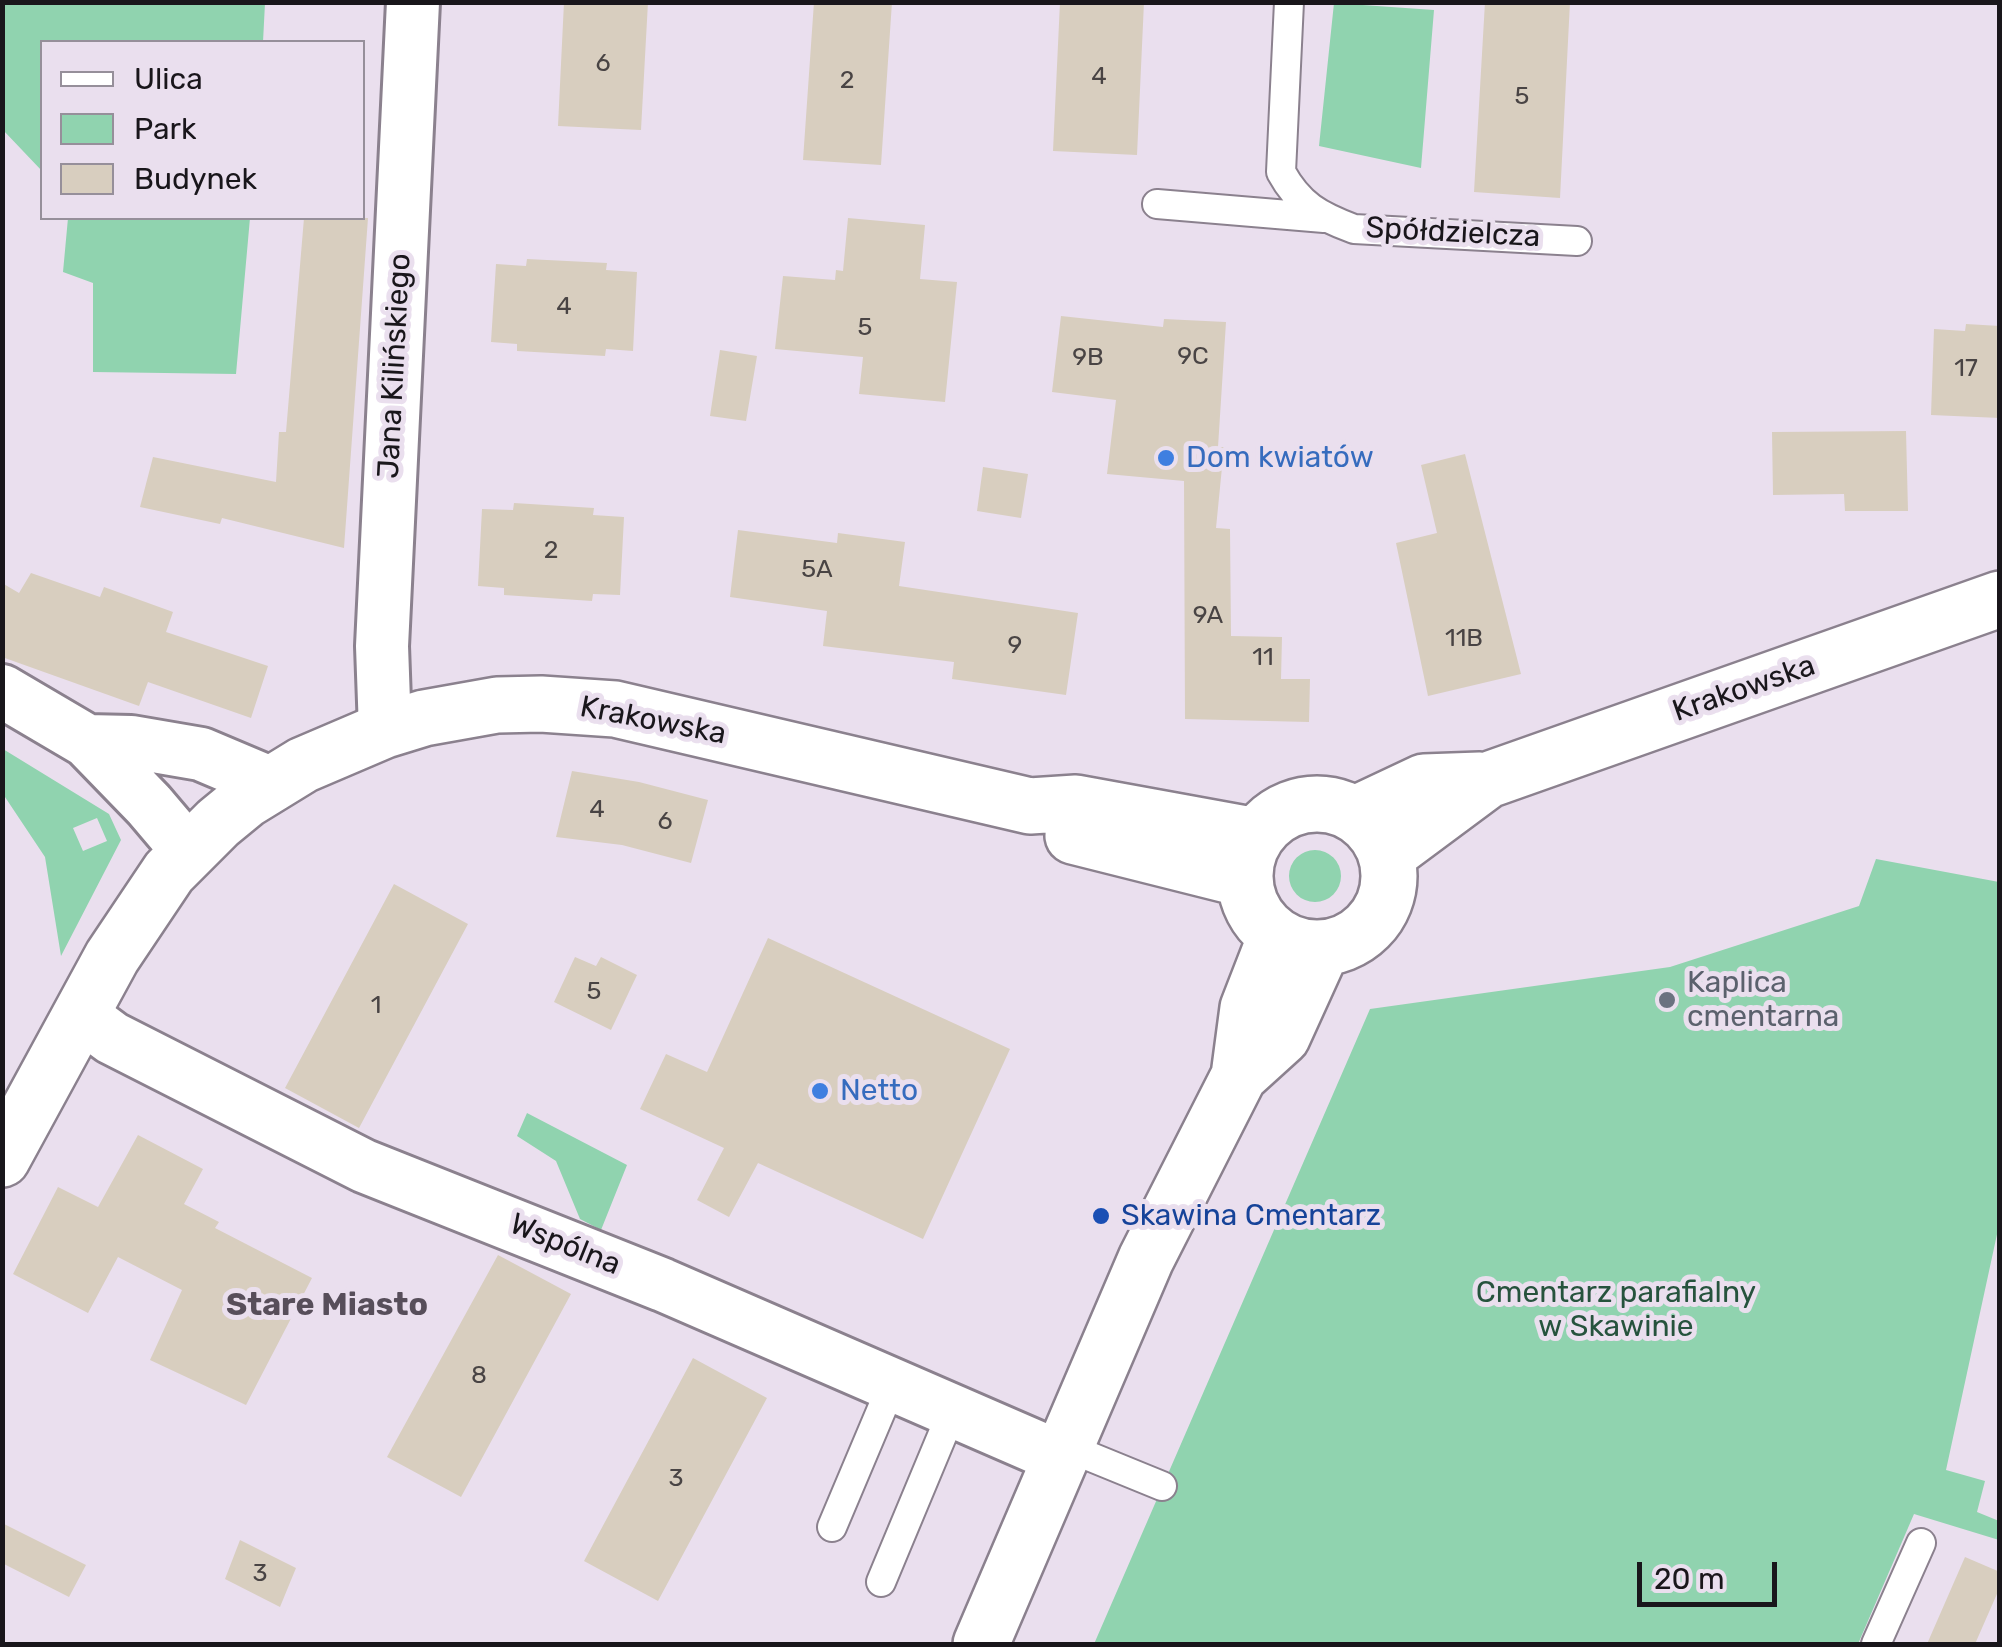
<!DOCTYPE html>
<html>
<head>
<meta charset="utf-8">
<style>
	body { margin:0 }
	#map { position:relative; width:2002px; height:1647px; overflow:hidden; background:#eadfee; font-family:Rubik,sans-serif }
	canvas { display:block }
	.frame { position:absolute; inset:0; border:5px solid #19161b; pointer-events:none }
	.legend { position:absolute; left:40px; top:40px; width:325px; height:180px; box-sizing:border-box; background:#eadfee; border:2px solid #968f9a; margin:0; padding:12px 18px; list-style:none; font-size:30px; color:#19161b }
	.legend li { display:flex; align-items:center; gap:20px; height:50px }
	.legend b { width:50px; border:2px solid #968f9a }
	.scale { position:absolute; left:1637px; top:1562px; width:140px; height:45px; box-sizing:border-box; border:5px solid #19161b; border-top:0; padding-left:12px; font-size:30px; line-height:35px; white-space:nowrap; color:#19161b; -webkit-text-stroke:8px #eadfee; paint-order:stroke }
</style>
</head>
<body>
<div id="map">
<canvas width="2002" height="1647"></canvas>
<div class="frame"></div>
<ul class="legend">
<li><b style="height:12px;background:#fff"></b>Ulica</li>
<li><b style="height:28px;background:#90d3af"></b>Park</li>
<li><b style="height:28px;background:#d8cebf"></b>Budynek</li>
</ul>
<div class="scale">20 m</div>
</div>
<script>
const ctx = document.querySelector('canvas').getContext('2d');
ctx.lineJoin = 'round';
function fill(path, color) { ctx.fillStyle = color; ctx.fill(path, 'evenodd'); }
function trace(path, color, width, dash) { ctx.strokeStyle = color; ctx.lineWidth = width; ctx.lineCap = dash ? 'butt' : 'round'; ctx.setLineDash(dash || []); ctx.stroke(path); }
function write(font, color, halo, rows, align = 'center') {
  ctx.font = font + ' Rubik,sans-serif'; ctx.lineWidth = 10; ctx.setLineDash([]); ctx.textBaseline = 'middle'; ctx.strokeStyle = halo; ctx.fillStyle = color; for (const [text, x, y, turn = 0] of rows) {
    ctx.save(); ctx.translate(x, y); ctx.rotate((+turn || 0) * Math.PI / 180); ctx.textAlign = isNaN(turn) ? turn : align; if (halo) ctx.strokeText(text, 0, 0); ctx.fillText(text, 0, 0); ctx.restore();
  }
}
fill(new Path2D(`
	M 4,3 L 265,3 L 263,42 L 42,42 L 42,171 L 3,130 Z
	M 1334,3 L 1434,10 L 1421,168 L 1319,146 Z
	M 68,218 L 250,218 L 236,374 L 93,372 L 93,283 L 63,272 Z
	M 3,749 L 109,814 L 121,840 L 61,956 L 45,857 L 3,794 ZM 97,818 L 107,841 L 83,851 L 73,828 Z
	M1289 876a26 26 0 1 1 52 0a26 26 0 1 1-52 0Z
	M 1876,859 L 1999,882 L 1999,1225 L 1946,1470 L 1985,1481 L 1977,1512 L 1999,1521 L 1999,1540 L 1914,1514 L 1858,1644 L 1094,1644 L 1370,1009 L 1670,967 L 1859,906 Z
	M 527,1113 L 627,1165 L 601,1230 L 580,1219 L 556,1161 L 517,1136 Z`), '#90d3af');
fill(new Path2D(`
	M 564,2 L 648,2 L 641,130 L 558,126 Z
	M 814,2 L 892,2 L 881,165 L 803,160 Z
	M 1060,2 L 1144,2 L 1137,155 L 1053,151 Z
	M 1485,2 L 1570,2 L 1560,198 L 1474,192 Z
	M 304,218 L 368,218 L 344,548 L 222,518 L 220,524 L 140,507 L 153,457 L 276,482 L 279,432 L 286,432 Z
	M 848,218 L 925,225 L 920,279 L 957,282 L 945,402 L 859,394 L 863,357 L 775,349 L 783,276 L 835,280 L 836,270 L 843,271 Z
	M 527,259 L 607,263 L 606,270 L 637,272 L 633,351 L 606,349 L 605,356 L 517,351 L 517,344 L 491,342 L 496,264 L 526,266 Z
	M 1061,316 L 1163,327 L 1164,319 L 1226,322 L 1218,447 L 1224,447 L 1216,528 L 1230,529 L 1231,636 L 1282,637 L 1281,679 L 1310,679 L 1309,722 L 1185,719 L 1184,481 L 1107,474 L 1116,400 L 1052,392 Z
	M 1966,324 L 2000,326 L 2000,418 L 1931,415 L 1934,329 L 1965,331 Z
	M 720,350 L 757,356 L 746,421 L 710,416 Z
	M 1906,431 L 1908,511 L 1845,511 L 1844,494 L 1773,495 L 1772,432 Z
	M 1465,454 L 1521,674 L 1428,696 L 1396,543 L 1437,533 L 1421,465 Z
	M 983,467 L 1028,474 L 1021,518 L 977,511 Z
	M 514,503 L 594,508 L 593,515 L 624,517 L 620,595 L 593,594 L 592,601 L 504,595 L 504,588 L 478,586 L 482,509 L 513,510 Z
	M 738,530 L 837,543 L 838,533 L 905,542 L 899,586 L 1078,613 L 1066,695 L 952,679 L 954,662 L 823,646 L 827,611 L 730,597 Z
	M 31,573 L 100,597 L 104,587 L 173,612 L 166,632 L 268,666 L 251,718 L 148,682 L 139,706 L 2,657 L 2,583 L 19,593 Z
	M 572,771 L 639,782 L 708,800 L 691,863 L 622,845 L 556,837 Z
	M 394,884 L 468,924 L 359,1128 L 285,1088 Z
	M 768,938 L 1010,1049 L 923,1239 L 758,1163 L 729,1217 L 697,1200 L 724,1148 L 640,1109 L 666,1054 L 707,1072 Z
	M 575,957 L 596,966 L 601,957 L 637,975 L 611,1030 L 554,1002 Z
	M 138,1135 L 203,1169 L 184,1204 L 219,1222 L 215,1228 L 312,1278 L 246,1405 L 150,1360 L 182,1290 L 118,1257 L 88,1313 L 13,1274 L 58,1187 L 98,1207 Z
	M 498,1255 L 571,1294 L 461,1497 L 387,1457 Z
	M 693,1358 L 767,1398 L 658,1601 L 584,1561 Z
	M 2,1523 L 86,1565 L 69,1597 L 2,1563 Z
	M 240,1540 L 296,1568 L 280,1607 L 225,1579 Z
	M 1965,1557 L 2000,1572 L 2000,1587 L 1975,1644 L 1927,1644 Z`), '#d8cebf');
const lane = new Path2D(`
	M 1289,2 L 1281,172 C 1299,205 1319,216 1354,229 L 1577,241
	M 1157,204 L 1324,218
	M 1064,1446 L 1162,1486
	M 832,1527 L 892,1385
	M 881,1582 L 952,1412
	M 1876,1644 L 1921,1543`);
const street = new Path2D(`
	M 2,691 L 87,741 L 149,805 L 188,851
	M 385,730 L 382,646 L 413,2
	M 87,741 L 131,742 L 201,754 L 272,784
	M 81,1015 L 112,1038 L 364,1166 L 663,1285 L 1059,1457`);
const secondary = new Path2D(`
	M1245 876a72 72 0 1 1 144 0a72 72 0 1 1-144 0Z
	M 1356,814 L 1424,782 L 1480,780
	M 1073,836 L 1244,879
	M 1387,855 L 1488,780 L 2000,599
	M 1239,1076 L 1282,1037 L 1322,949
	M 2,1159 L 112,957 L 169,872 L 218,823 L 246,800 L 303,765 L 385,730 L 424,718 L 497,705 L 541,704 L 615,709 L 1030,806 L 1076,803 L 1257,836
	M 981,1644 L 1146,1259 L 1239,1076 L 1248,1008 L 1276,936`);
trace(lane, '#8b818e', 32);
trace(street, '#8b818e', 58);
trace(secondary, '#8b818e', 60);
trace(lane, '#fff', 28);
trace(street, '#fff', 52);
trace(secondary, '#fff', 55);
for (const [x, y, r, color] of [
	[1166,458,10,"#3f7fe0"],
	[1667,1000,10,"#6b7280"],
	[820,1091,10,"#3f7fe0"],
	[1101,1216,10,"#1a4fb4"]
]) { const dot = new Path2D(); dot.arc(x, y, r, 0, 2 * Math.PI); ctx.fillStyle = color; ctx.fill(dot); trace(dot, '#eadfee', 4); }
write('25px', '#494444', null, [
	["6",603,64],
	["4",1099,77],
	["2",847,81],
	["5",1522,97],
	["4",564,307],
	["5",865,328],
	["9C",1193,357],
	["9B",1088,358],
	["17",1966,369],
	["2",551,551],
	["5A",817,570],
	["9A",1208,616],
	["11B",1464,639],
	["9",1015,646],
	["11",1263,658],
	["4",597,810],
	["6",665,822],
	["5",594,992],
	["1",376,1006],
	["8",479,1376],
	["3",676,1479],
	["3",260,1574]
]);
write('30px', '#19161b', '#eadfee', [
	["Spółdzielcza",1453,233,3],
	["Jana Kilińskiego",395,366,-87],
	["Krakowska",1744,689,-19],
	["Krakowska",653,721,11],
	["Wspólna",565,1245,22]
]);
write('30px', '#366cbe', '#eadfee', [
	["Dom kwiatów",1186,458],
	["Netto",840,1091]
], 'left');
write('30px', '#5b616d', '#eadfee', [
	["Kaplica",1687,983],
	["cmentarna",1687,1017]
], 'left');
write('30px', '#164399', '#eadfee', [
	["Skawina Cmentarz",1121,1216]
], 'left');
write('30px', '#26533d', '#eadfee', [
	["Cmentarz parafialny",1616,1293],
	["w Skawinie",1616,1327]
]);
write('bold 32px', '#574e5a', '#eadfee', [
	["Stare Miasto",327,1306]
]);
</script>
</body>
</html>
